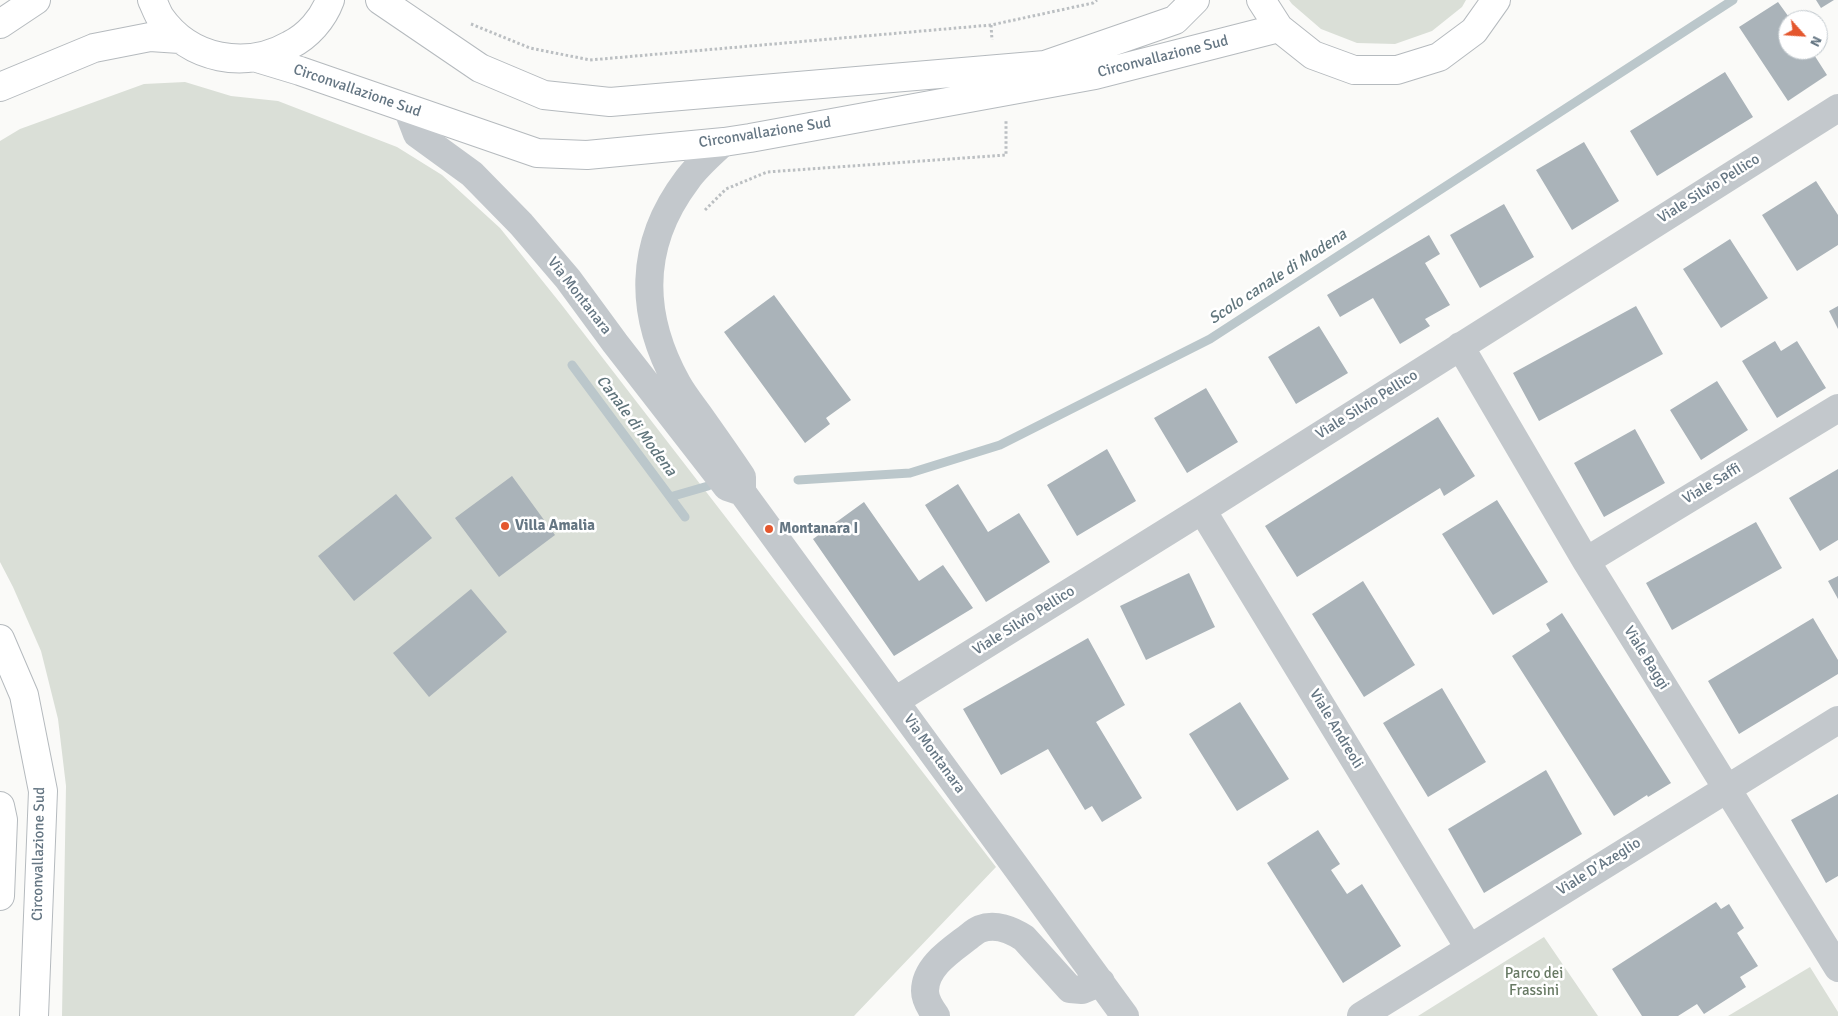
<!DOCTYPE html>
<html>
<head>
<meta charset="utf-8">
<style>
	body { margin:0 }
	#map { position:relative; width:1838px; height:1016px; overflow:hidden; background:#fafaf8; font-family:Signika,sans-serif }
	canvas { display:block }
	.north { position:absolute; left:1778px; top:10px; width:50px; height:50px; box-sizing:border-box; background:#fff; border:1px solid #c1c8cd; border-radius:50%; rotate:116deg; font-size:14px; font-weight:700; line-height:20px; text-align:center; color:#657683 }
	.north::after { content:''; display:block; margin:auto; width:18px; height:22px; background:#e4572e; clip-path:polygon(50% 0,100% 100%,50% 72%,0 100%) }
</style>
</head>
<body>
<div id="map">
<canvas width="1838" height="1016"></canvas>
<div class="north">N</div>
</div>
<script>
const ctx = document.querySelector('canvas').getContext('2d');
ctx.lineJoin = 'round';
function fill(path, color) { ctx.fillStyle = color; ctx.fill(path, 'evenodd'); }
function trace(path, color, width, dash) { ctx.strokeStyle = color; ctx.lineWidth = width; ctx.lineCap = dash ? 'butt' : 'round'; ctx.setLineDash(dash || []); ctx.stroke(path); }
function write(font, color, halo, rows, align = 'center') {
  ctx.font = font + ' Signika,sans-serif'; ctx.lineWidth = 5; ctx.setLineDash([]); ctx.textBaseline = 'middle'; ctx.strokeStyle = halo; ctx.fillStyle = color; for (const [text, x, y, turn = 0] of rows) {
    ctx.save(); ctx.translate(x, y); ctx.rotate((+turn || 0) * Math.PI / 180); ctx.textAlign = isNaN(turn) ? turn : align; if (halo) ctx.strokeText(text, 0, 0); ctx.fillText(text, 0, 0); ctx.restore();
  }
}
fill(new Path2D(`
	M 1289,0 L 1466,0 L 1462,7 L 1432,31 L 1395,44 L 1357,43 L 1321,29 L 1292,4 Z
	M 185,82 L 231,96 L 278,101 L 397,147 L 442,175 L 500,228 L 561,304 L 996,867 L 854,1016 L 62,1016 L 66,786 L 58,719 L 41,651 L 13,587 L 0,562 L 0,141 L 20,129 L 144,84 Z
	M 1544,937 L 1598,1016 L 1418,1016 Z
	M 1810,967 L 1838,1012 L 1838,1016 L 1728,1016 Z`), '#dadfd7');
trace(new Path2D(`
	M 572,365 L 685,517
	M 798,480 L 910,473 L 1000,445 L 1210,339 L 1733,0
	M 670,497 L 708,486`), '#bbc7cb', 9);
fill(new Path2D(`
	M 1816,0 L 1834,0 L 1821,8 Z
	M 1778,2 L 1791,20 L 1788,20 L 1788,50 L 1811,50 L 1827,75 L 1788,101 L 1739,27 Z
	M 1725,72 L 1753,117 L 1657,176 L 1630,131 Z
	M 1584,142 L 1619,201 L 1572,230 L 1536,170 Z
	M 1816,181 L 1838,215 L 1838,245 L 1797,271 L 1762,215 Z
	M 1504,204 L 1534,257 L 1480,288 L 1450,235 Z
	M 1429,235 L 1440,254 L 1425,263 L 1450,305 L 1425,319 L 1430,326 L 1400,344 L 1373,298 L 1340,317 L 1327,295 Z
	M 1730,239 L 1768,298 L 1721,328 L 1683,269 Z
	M 774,295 L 851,400 L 826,418 L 830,424 L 805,443 L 724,332 Z
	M 1636,306 L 1663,354 L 1539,421 L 1513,373 Z
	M 1838,306 L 1838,329 L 1829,311 Z
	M 1319,326 L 1348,373 L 1296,404 L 1268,357 Z
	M 1775,341 L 1781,351 L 1797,341 L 1826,388 L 1777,418 L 1742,361 Z
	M 1717,381 L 1748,430 L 1701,460 L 1670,410 Z
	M 1206,388 L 1238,442 L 1187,473 L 1154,418 Z
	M 1438,417 L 1475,476 L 1444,496 L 1440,488 L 1297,577 L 1265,526 Z
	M 1635,429 L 1665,483 L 1604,517 L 1574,463 Z
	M 1107,449 L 1136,501 L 1077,536 L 1047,485 Z
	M 1838,469 L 1838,540 L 1820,551 L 1789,498 Z
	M 512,476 L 555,535 L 499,577 L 455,518 Z
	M 958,484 L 988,532 L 1019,513 L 1050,562 L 986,602 L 925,505 Z
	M 396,494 L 432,538 L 354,601 L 318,556 Z
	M 1497,500 L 1548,582 L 1493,615 L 1442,534 Z
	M 864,502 L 919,581 L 943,565 L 973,608 L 894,656 L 813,539 Z
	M 1756,522 L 1782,568 L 1672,630 L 1646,583 Z
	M 1189,573 L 1215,627 L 1146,660 L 1120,606 Z
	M 1838,576 L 1838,599 L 1828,581 Z
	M 1363,581 L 1415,665 L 1364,697 L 1312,614 Z
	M 471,589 L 507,632 L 429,697 L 393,653 Z
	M 1562,613 L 1671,783 L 1648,797 L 1647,795 L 1614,816 L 1512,656 L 1550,631 L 1546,624 Z
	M 1813,618 L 1838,660 L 1838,674 L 1739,734 L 1708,681 Z
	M 1088,638 L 1125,705 L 1096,722 L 1142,798 L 1102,822 L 1092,806 L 1085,810 L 1048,749 L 1001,775 L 963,709 Z
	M 1442,688 L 1486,762 L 1428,797 L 1383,723 Z
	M 1240,702 L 1289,779 L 1237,811 L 1189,734 Z
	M 1546,770 L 1582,834 L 1484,893 L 1448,829 Z
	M 1838,794 L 1838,876 L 1826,883 L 1791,820 Z
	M 1318,830 L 1340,864 L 1331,870 L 1347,894 L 1362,884 L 1401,946 L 1343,983 L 1267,863 Z
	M 1716,902 L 1721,909 L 1729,904 L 1744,928 L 1737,933 L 1758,966 L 1740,977 L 1746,987 L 1704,1014 L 1697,1004 L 1678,1016 L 1642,1016 L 1612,969 Z`), '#aab3b9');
const major = new Path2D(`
	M 152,0 C 155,6 157,12 160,17 C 190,60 246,70 290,45 C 308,36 323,19 330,0
	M 380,0 L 480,68 L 544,95 L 610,102 L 1045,65 L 1175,20 L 1195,0
	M 1261,0 L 1279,28 L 1313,55 L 1354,70 L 1397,70 L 1439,57 L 1474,31 L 1496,0
	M 0,24 L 36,0
	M 257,58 L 300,71 L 537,153 L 587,155 L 724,142 L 750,138 L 1095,75 L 1279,28
	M 0,87 L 94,48 L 150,37 L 180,39
	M 0,639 L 24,695 L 43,791 L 34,1016
	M 0,806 L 3,820 L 0,896`);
trace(major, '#b5babe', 30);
trace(new Path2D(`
	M 471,24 L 530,48 L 590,60 L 991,25 L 1093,3 L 1097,0
	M 991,25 L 992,40
	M 705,210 L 726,189 L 767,172 L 1006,155 L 1006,121`), '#bbbfc2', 3, [2.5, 2.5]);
trace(new Path2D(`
	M 407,108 L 417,134 L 472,174 L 521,224 L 568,279 L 615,343 L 727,487 L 742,492 L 1125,1016
	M 724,142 C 711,154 697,166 687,180 C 638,245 639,314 677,383 C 683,394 691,404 699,415 C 713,435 728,456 742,477 L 742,490
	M 1460,346 L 1586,561 L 1838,968
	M 1202,510 L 1469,948
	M 1586,561 L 1838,408
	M 895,701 L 1202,510 L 1838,108
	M 936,1016 C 931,1009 925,1000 925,991 C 925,967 950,951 967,938 C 971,935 975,931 980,929 C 995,923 1012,930 1024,938 L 1070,989 L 1082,990 L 1101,982
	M 1361,1016 L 1838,720`), '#c3c8cc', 28);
trace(major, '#fff', 28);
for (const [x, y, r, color] of [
	[505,526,5,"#e4572e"],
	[769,529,5,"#e4572e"]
]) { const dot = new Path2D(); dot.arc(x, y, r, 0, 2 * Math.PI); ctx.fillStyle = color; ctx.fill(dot); trace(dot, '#fff', 2); }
write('15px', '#657683', '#fff', [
	["Circonvallazione Sud",1163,57,-14],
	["Circonvallazione Sud",357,91,19],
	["Circonvallazione Sud",765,133,-9],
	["Viale Silvio Pellico",1709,189,-32],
	["Via Montanara",579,296,52],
	["Viale Silvio Pellico",1367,405,-32],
	["Viale Saffi",1712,484,-31],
	["Viale Silvio Pellico",1024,621,-32],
	["Viale Baggi",1646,658,58],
	["Viale Andreoli",1336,729,59],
	["Via Montanara",934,754,54],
	["Circonvallazione Sud",39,854,-89],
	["Viale D'Azeglio",1599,867,-32]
]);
write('bold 15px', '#657683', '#fff', [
	["Villa Amalia",515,526],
	["Montanara I",779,529]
], 'left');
write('15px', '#687a64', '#fff', [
	["Parco dei",1534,974],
	["Frassini",1534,991]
]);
write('italic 16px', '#60757c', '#fff', [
	["Scolo canale di Modena",1278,277,-33],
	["Canale di Modena",636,426,53]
]);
</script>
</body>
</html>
